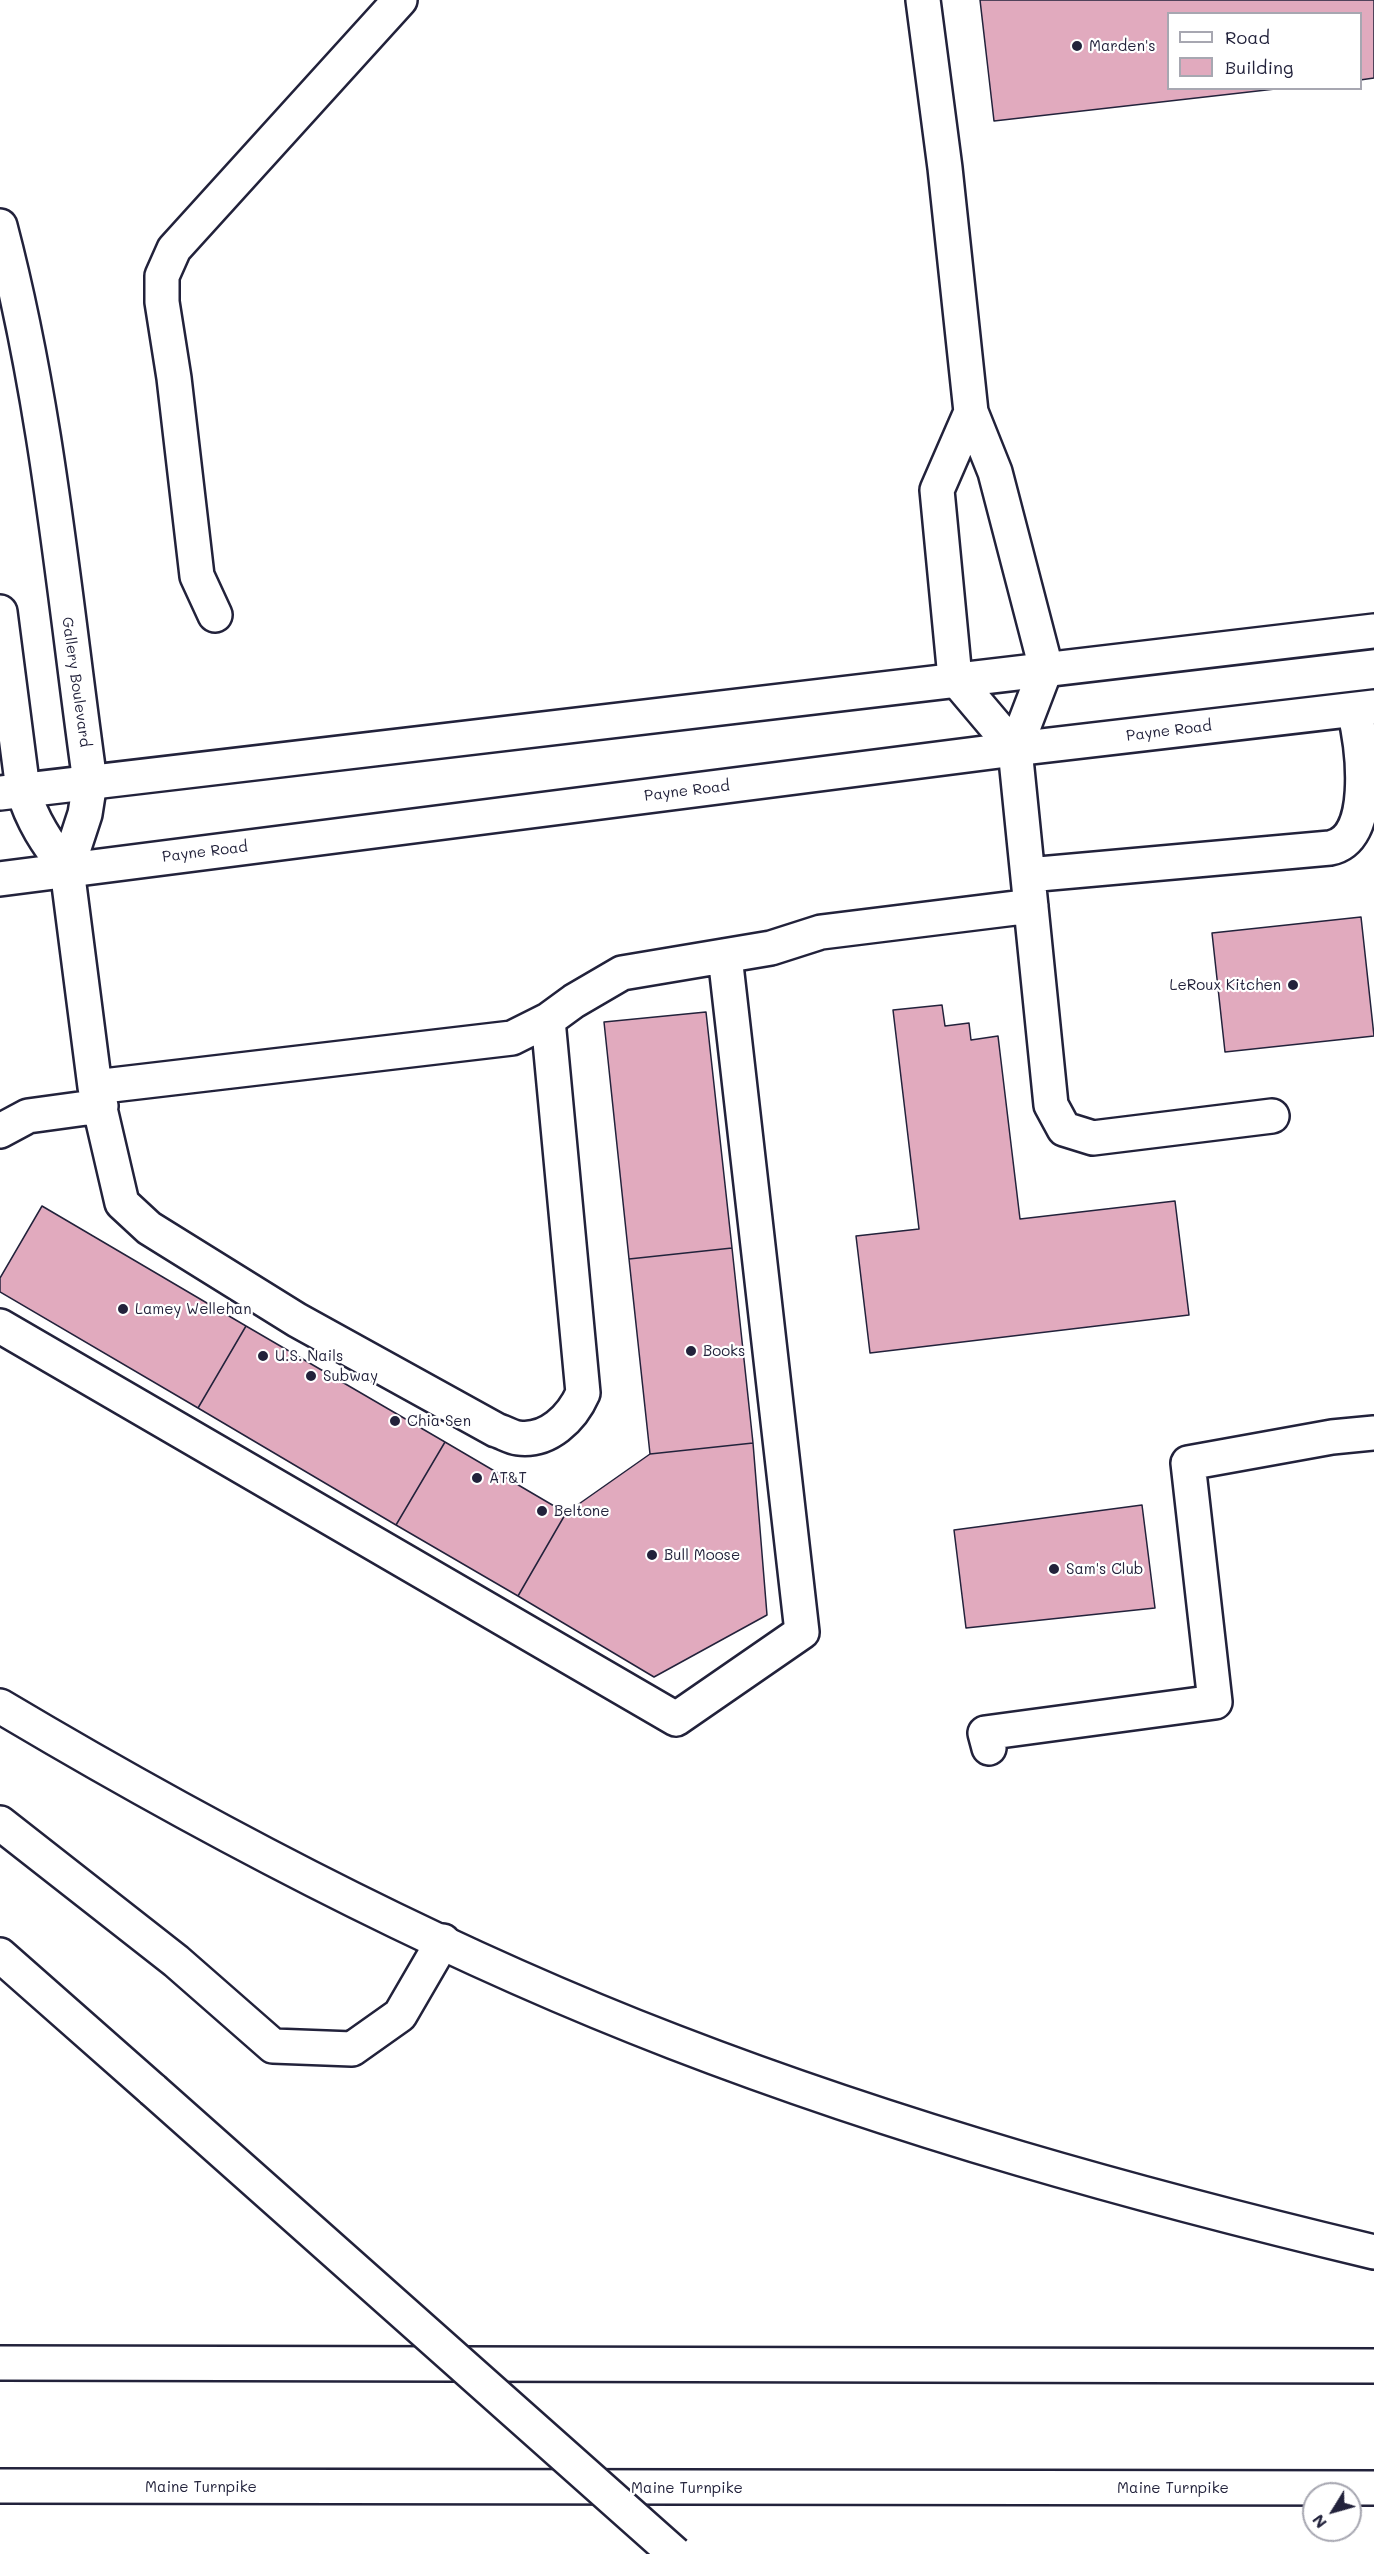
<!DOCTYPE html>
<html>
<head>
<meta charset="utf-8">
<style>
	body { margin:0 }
	#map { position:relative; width:1374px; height:2554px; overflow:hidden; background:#fff; font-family:Mali,sans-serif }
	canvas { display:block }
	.legend { position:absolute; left:1167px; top:12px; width:195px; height:78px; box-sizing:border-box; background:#fff; border:2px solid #a7a7b1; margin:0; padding:8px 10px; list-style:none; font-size:18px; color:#22223b }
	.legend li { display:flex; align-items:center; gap:12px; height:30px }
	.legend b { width:30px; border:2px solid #a7a7b1 }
	.north { position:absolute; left:1302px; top:2482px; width:60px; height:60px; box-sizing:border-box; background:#fff; border:2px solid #a7a7b1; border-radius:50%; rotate:233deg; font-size:16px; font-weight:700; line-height:24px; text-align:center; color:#22223b }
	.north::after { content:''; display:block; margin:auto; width:21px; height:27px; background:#22223b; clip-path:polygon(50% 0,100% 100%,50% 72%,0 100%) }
</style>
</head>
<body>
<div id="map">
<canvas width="1374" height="2554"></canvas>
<ul class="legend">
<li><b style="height:8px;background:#fff"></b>Road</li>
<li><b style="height:16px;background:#e1aabe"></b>Building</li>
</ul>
<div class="north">N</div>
</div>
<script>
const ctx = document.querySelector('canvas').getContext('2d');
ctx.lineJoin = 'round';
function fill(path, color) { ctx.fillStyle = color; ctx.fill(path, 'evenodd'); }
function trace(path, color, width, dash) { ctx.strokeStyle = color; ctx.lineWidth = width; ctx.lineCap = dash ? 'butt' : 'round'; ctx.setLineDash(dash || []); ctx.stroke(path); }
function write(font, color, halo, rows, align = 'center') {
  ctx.font = font + ' Mali,sans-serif'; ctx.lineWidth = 4.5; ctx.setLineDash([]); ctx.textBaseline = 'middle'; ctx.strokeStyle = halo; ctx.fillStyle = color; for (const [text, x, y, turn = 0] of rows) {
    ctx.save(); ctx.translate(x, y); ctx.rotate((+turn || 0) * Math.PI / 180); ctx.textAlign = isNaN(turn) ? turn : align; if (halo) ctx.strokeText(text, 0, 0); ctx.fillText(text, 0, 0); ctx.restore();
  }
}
const building = new Path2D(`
	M 980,0 L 1374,0 L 1374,78 L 1360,80 L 1360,14 L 1168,14 L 1168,88 L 1284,88 L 994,121 Z
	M 1361,917 L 1374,1036 L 1225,1052 L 1212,933 Z
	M 942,1005 L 945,1026 L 969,1023 L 971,1040 L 998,1036 L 1020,1219 L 1175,1201 L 1189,1315 L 870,1353 L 856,1236 L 919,1229 L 893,1010 Z
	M 706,1012 L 732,1248 L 629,1259 L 604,1022 Z
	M 42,1206 L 246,1326 L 198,1408 L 0,1292 L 0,1278 Z
	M 732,1248 L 753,1443 L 650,1454 L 629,1259 Z
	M 246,1326 L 445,1442 L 396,1525 L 198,1408 Z
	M 445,1442 L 566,1513 L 518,1596 L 396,1525 Z
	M 753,1443 L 767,1615 L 654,1677 L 518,1596 L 566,1513 L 650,1454 Z
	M 1142,1505 L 1155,1608 L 966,1628 L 954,1530 Z`);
fill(building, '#e1aabe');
trace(building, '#22223b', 1.5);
const minor = new Path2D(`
	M 923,0 L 945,168 L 971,412 L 995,472 L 1046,668 L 1015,749 L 1051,1105 L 1064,1129 L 1093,1138 L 1272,1116
	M 0,226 C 48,408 64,596 90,782 L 85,814 L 67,869 L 95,1087 L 122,1203 L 149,1228 L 297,1320 L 496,1430 C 503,1432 511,1437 518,1438 C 548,1442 572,1418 583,1393 L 548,1020
	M 971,412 L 937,490 L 955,678 L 1015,749
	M 0,612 L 23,790 C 32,821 47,843 67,869
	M 215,615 L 197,576 L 174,378 L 162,302 L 162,276 L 174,249 L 400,0
	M 1028,875 L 1330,848 C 1374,840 1364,752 1354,710
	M 95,1087 L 512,1038 L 548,1020 L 574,1001 L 622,973 L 771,948 L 821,932 L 1031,906
	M 0,1131 L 28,1116 L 101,1106
	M 0,1326 L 676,1719 L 802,1632 L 725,956
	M 989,1748 L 985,1733 L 1215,1702 L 1188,1463 L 1332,1437 L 1374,1433
	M 0,1823 L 176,1961 L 273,2046 L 352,2049 L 400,2015 L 443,1941`);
const major = new Path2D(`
	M 0,793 L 1374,631
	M 0,879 L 1015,749 L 1374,707`);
const highway = new Path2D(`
	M 0,1706 C 215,1834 440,1952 674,2042 C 902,2130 1136,2195 1374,2252
	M 0,1955 L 153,2090
	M 0,2363 L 1374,2366
	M 0,2486 L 1374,2488`);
trace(minor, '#22223b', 38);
trace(major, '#22223b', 38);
trace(highway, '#22223b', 38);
trace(minor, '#fff', 33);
trace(major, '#fff', 33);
trace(highway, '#fff', 33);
const highwayBridge = new Path2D(`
	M 153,2090 L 675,2554`);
trace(highwayBridge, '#22223b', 38, []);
trace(highwayBridge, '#fff', 33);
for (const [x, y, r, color] of [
	[1077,46,6,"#22223b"],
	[1293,985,6,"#22223b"],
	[123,1309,6,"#22223b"],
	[691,1351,6,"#22223b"],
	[263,1356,6,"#22223b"],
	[311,1376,6,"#22223b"],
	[395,1421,6,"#22223b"],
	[477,1478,6,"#22223b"],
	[542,1511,6,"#22223b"],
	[652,1555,6,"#22223b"],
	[1054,1569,6,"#22223b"]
]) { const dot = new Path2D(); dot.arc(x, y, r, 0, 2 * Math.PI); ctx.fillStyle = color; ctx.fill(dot); trace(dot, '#fff', 2); }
write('15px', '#22223b', '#fff', [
	["Marden's",1089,46],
	["LeRoux Kitchen",1281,985,"right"],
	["Lamey Wellehan",135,1309],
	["Books",703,1351],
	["U.S. Nails",275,1356],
	["Subway",323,1376],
	["Chia Sen",407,1421],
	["AT&T",489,1478],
	["Beltone",554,1511],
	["Bull Moose",664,1555],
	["Sam's Club",1066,1569]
], 'left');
write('15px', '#22223b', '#fff', [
	["Gallery Boulevard",76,682,82],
	["Payne Road",1169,731,-7],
	["Payne Road",687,791,-7],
	["Payne Road",205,852,-7],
	["Maine Turnpike",201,2487],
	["Maine Turnpike",687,2488],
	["Maine Turnpike",1173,2488]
]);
</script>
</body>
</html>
